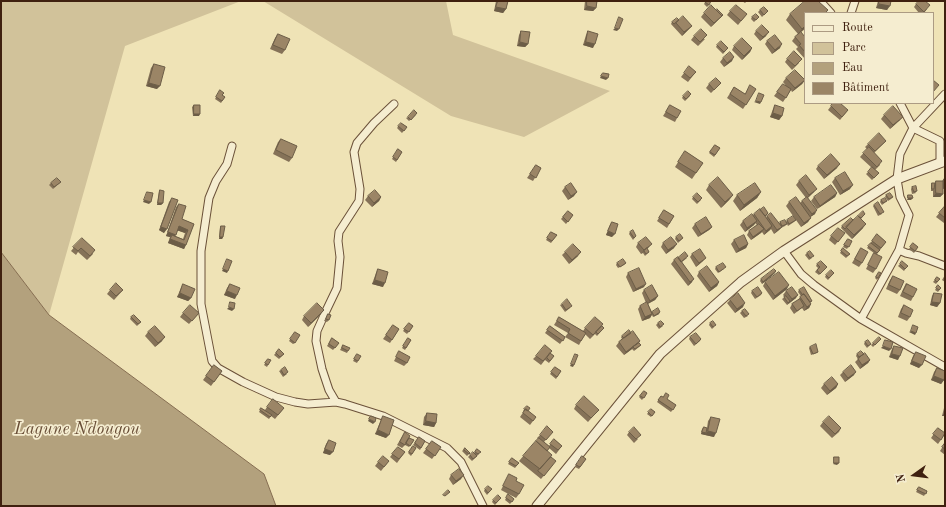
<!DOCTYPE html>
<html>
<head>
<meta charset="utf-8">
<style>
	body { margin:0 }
	#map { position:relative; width:946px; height:507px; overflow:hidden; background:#efe3b6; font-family:"Old Standard TT",serif }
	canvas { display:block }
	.frame { position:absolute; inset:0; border:2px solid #3f200f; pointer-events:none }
	.legend { position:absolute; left:804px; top:12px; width:130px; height:92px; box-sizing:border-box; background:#f5edd0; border:1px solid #ac9b83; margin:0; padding:5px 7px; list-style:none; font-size:12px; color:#3f200f }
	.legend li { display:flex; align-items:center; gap:8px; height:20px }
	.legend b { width:20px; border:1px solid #ac9b83 }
	.north { position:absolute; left:894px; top:455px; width:40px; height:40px; -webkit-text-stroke:3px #f5edd0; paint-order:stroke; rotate:256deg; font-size:11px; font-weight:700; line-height:16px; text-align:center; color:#3f200f }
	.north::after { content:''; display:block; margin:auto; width:14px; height:18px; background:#3f200f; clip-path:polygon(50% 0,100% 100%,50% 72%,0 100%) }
</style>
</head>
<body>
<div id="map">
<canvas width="946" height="507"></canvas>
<div class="frame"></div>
<ul class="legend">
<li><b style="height:5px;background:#f5edd0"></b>Route</li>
<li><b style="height:11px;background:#d1c29a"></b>Parc</li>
<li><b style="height:11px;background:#b3a17d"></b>Eau</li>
<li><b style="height:11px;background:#9b8566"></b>Bâtiment</li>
</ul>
<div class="north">N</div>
</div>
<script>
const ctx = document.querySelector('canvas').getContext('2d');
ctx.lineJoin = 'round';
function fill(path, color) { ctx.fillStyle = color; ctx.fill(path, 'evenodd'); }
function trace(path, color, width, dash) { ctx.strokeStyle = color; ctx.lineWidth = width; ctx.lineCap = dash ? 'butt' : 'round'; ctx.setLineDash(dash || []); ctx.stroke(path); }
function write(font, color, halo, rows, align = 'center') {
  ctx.font = font + ' "Old Standard TT",serif'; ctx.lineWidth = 3.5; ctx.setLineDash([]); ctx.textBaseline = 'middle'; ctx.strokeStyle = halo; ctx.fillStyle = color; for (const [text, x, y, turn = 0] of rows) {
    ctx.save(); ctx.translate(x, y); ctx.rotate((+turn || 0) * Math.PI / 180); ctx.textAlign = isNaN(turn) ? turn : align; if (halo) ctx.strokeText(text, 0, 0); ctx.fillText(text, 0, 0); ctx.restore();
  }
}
fill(new Path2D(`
	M 1,1 L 241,1 L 125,46 L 49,315 L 1,252 Z
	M 263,1 L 446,1 L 453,35 L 610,91 L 524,137 L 451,116 Z`), '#d1c29a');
const water = new Path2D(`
	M 1,252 L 49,315 L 264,474 L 276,506 L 1,506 Z`);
fill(water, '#b3a17d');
trace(water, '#856d51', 1);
const minor = new Path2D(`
	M 820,1 L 831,13
	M 851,13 L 855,1
	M 900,103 L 913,128 L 940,141 L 940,162
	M 232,146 L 227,164 L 216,181 L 209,198 L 201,251 L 201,304 L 212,361 L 218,368 L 243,382 L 276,397 L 295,402 L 308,404 L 336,402 L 345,404 L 383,416 L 447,448 L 461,462 L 483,506
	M 899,250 L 906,253 L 919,256 L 945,266
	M 784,251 L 801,274 L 814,285 L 861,319 L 945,367
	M 861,319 L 899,250 L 909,215 L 900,197 L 897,179 L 900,154 L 913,128 L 945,94
	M 336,402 L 329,390 L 322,369 L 316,341 L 317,331 L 326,311 L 337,288 L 340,257 L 338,241 L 339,232 L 359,201 L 360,189 L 354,152 L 357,143 L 374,123 L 394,104`);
const tertiary = new Path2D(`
	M 537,506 L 660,354 L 741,282 L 784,251 L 897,179 L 945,161`);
trace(minor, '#6b5139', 9);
trace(tertiary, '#6b5139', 11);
trace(minor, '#f5edd0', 7);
trace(tertiary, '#f5edd0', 9);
fill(new Path2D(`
	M 496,1 L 508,1 L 506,9 L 503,13 L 494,11 Z
	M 585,1 L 597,1 L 596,8 L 593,11 L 584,10 Z
	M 706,1 L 709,5 L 707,7 L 704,4 Z
	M 742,1 L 747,1 L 745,3 Z
	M 878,1 L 891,1 L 887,10 L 876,8 Z
	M 916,4 L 927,9 L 924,13 L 919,13 L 914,7 Z
	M 760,10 L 766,13 L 762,17 L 758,12 Z
	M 828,10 L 826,13 L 805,13 L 805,29 L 800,33 L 805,37 L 805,59 L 796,49 L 798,47 L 792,41 L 795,37 L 798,34 L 786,20 L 790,14 Z
	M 730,11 L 747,14 L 738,25 L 727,15 Z
	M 704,13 L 721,17 L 711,27 L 701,17 Z
	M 752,17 L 757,19 L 754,22 L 751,19 Z
	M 679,20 L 692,26 L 682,36 L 671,24 L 672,22 Z
	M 521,31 L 528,44 L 525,47 L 517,46 L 519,35 Z
	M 588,31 L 593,48 L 583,45 L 586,35 Z
	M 756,31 L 766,36 L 760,41 L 754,34 Z
	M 278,34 L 285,50 L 282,54 L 270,49 L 275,38 Z
	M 694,36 L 705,39 L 698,46 L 691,40 Z
	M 767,41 L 780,48 L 772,54 L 765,44 Z
	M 717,45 L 728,48 L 723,54 L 716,47 Z
	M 734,46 L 752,48 L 750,52 L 742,60 L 732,50 Z
	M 723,58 L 732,61 L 724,67 L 720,62 Z
	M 787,59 L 799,63 L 792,70 L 785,62 Z
	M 154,64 L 157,89 L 146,86 L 151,68 Z
	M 696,72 L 688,82 L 681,77 L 684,73 Z
	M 786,78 L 805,80 L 802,84 L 792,92 L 791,90 L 783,102 L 774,96 L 783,84 L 787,87 L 783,82 Z
	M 709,84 L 718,86 L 711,93 L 706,88 Z
	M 734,87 L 745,94 L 756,89 L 743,109 L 727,98 Z
	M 220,90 L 222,95 L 225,97 L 221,103 L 215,99 Z
	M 683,96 L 690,96 L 685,101 L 682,98 Z
	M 194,105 L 199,116 L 193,116 L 192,107 Z
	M 670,105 L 677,118 L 675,122 L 663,116 Z
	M 775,105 L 782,116 L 779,120 L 770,117 L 773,109 Z
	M 831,106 L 848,110 L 840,120 L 828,110 Z
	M 416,115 L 409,121 L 406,118 L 408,117 Z
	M 884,115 L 900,120 L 890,129 L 881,119 Z
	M 401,123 L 407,127 L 402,133 L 397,128 Z
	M 281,139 L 292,158 L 289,162 L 273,154 L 278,142 Z
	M 886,141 L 874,153 L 880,165 L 875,170 L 879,173 L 872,180 L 866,174 L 872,168 L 860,157 L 867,149 L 865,147 L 868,144 Z
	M 715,145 L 720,148 L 714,157 L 709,153 Z
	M 398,149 L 402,152 L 396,162 L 392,159 Z
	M 685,151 L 703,163 L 692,179 L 675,167 Z
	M 536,165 L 541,168 L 533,181 L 527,178 Z
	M 818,166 L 837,168 L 824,179 L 816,169 Z
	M 835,178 L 850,189 L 840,195 L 832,182 Z
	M 944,179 L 945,189 L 943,189 L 943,185 L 943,194 L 940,197 L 933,197 L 933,191 L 931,191 L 931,185 L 932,183 L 935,183 L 936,181 L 942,181 Z
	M 799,181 L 814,192 L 808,198 L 815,214 L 810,217 L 808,222 L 801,227 L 786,206 L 789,202 L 800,203 L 802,201 L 806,198 L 796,185 Z
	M 61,182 L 53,189 L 49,185 L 51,183 Z
	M 709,185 L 733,195 L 729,200 L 721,208 L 706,190 Z
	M 565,187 L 574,196 L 568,200 L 562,191 Z
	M 912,187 L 916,193 L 912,194 L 911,189 Z
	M 160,190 L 163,203 L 161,205 L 157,205 L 159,192 Z
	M 761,192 L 757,198 L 740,211 L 733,201 L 737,195 Z
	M 837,193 L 835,197 L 817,209 L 811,201 L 814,197 Z
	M 886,195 L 893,197 L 891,199 L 888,201 L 885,197 Z
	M 368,196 L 381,197 L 379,201 L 372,207 L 365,200 Z
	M 693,197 L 701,200 L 697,204 L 692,199 Z
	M 172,198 L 164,233 L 159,230 L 169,202 Z
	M 881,200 L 887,201 L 882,205 L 880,202 Z
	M 179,204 L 182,219 L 194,224 L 184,249 L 168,243 L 170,237 L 166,236 L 176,207 ZM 177,230 L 185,233 L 183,239 L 175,236 Z
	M 874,205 L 882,214 L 878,216 L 873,206 Z
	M 945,206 L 945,222 L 944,223 L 936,217 Z
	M 664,210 L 674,216 L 667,228 L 657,221 Z
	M 568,211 L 573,215 L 566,224 L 561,219 Z
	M 754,214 L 767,215 L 765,217 L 766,218 L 767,216 L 779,224 L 780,222 L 786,222 L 787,220 L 796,220 L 794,222 L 788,226 L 787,224 L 785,226 L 781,228 L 779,230 L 774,234 L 771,229 L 764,235 L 762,232 L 751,240 L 747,235 L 749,231 L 757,225 L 755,223 L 754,225 L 745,232 L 740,225 L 743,221 L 753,215 Z
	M 865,214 L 861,219 L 863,228 L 852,239 L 841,228 L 842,226 Z
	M 612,222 L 612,237 L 606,235 L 610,225 Z
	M 695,224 L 712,227 L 709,230 L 698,237 L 692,228 Z
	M 221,226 L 223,237 L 222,239 L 219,239 L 220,228 Z
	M 551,232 L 557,235 L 551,243 L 546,240 Z
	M 630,232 L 636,236 L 633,240 L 629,234 Z
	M 845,233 L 835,245 L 829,240 L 831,236 Z
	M 877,234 L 886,242 L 877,254 L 876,269 L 873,273 L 866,269 L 874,253 L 867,248 Z
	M 676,237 L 683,238 L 678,243 L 675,239 Z
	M 82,238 L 93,254 L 87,260 L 78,252 L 76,255 L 71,251 Z
	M 848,239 L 852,241 L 847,249 L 843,247 Z
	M 734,240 L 748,244 L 746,248 L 736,253 L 731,244 Z
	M 638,243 L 649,247 L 647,249 L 649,252 L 645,256 L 643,253 L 641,254 L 636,247 Z
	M 663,243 L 674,248 L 666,254 L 661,247 Z
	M 913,243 L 918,247 L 914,253 L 909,249 Z
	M 843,248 L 850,254 L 846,258 L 840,253 Z
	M 861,248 L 862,263 L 859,267 L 852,263 Z
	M 565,252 L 578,256 L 569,264 L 562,255 Z
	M 807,253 L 812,258 L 809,260 L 805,255 Z
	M 692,254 L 703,261 L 696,267 L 690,257 Z
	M 678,258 L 687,258 L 682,262 L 692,282 L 688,286 L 671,264 L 674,260 Z
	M 617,263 L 626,263 L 624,265 L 618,268 L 616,265 Z
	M 817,264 L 827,267 L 819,275 L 815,272 L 818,268 L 816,266 Z
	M 900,264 L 906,268 L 904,271 L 898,266 Z
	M 716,267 L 724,269 L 718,273 L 715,269 Z
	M 378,269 L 383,287 L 372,284 L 376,273 Z
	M 699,272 L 719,282 L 717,286 L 709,292 L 697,276 Z
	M 879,272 L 881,273 L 877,280 L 875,278 Z
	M 628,273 L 644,287 L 633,292 L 626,277 Z
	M 775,273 L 762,284 L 760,281 L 761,279 Z
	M 834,273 L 828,280 L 825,277 L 826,275 Z
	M 945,275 L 945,282 L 942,280 Z
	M 893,276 L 900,290 L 897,294 L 886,289 L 890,280 Z
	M 937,277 L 940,279 L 936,284 L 933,282 Z
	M 765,282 L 787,289 L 773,300 L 763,286 Z
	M 906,283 L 913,287 L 913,297 L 911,301 L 900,296 Z
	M 183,284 L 191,298 L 188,301 L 177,297 L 181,288 Z
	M 230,284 L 235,299 L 224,295 L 227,288 Z
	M 938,285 L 941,288 L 938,292 L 935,290 Z
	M 110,290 L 123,290 L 114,300 L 107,294 Z
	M 644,290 L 655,290 L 658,296 L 655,300 L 648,304 L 652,312 L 659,314 L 653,317 L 652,315 L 650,318 L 642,321 L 638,309 L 640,306 L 646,303 L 642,293 Z
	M 799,290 L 812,301 L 810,303 L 811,304 L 809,308 L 804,311 L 802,308 L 794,314 L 790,308 L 792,304 L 798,300 L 801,296 L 798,292 Z
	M 752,291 L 762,293 L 761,295 L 755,299 L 751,293 Z
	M 786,291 L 796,298 L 787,305 L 782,299 L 785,297 L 783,295 Z
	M 934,293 L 940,303 L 937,307 L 930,305 L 932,296 Z
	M 730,300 L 743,307 L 735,313 L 727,303 Z
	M 562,304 L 570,308 L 565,312 L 560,305 Z
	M 904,305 L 910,317 L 907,321 L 898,317 L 901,309 Z
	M 742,311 L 748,316 L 744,318 L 740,313 Z
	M 183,313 L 199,313 L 189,324 L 180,317 Z
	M 321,314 L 308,327 L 302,320 L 304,316 Z
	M 328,314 L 329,320 L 327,322 L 324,321 Z
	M 131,317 L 141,322 L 137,326 L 130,319 Z
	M 559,317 L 583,331 L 585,328 L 602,326 L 604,328 L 597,336 L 595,334 L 590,339 L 585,334 L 579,345 L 565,337 L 568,333 L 554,325 Z
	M 409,323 L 413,326 L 407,334 L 403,331 Z
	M 658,323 L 663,326 L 659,329 L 656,325 Z
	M 710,323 L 714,327 L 712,329 L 709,325 Z
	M 393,325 L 399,329 L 390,343 L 383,339 Z
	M 550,326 L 565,337 L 560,344 L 545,333 Z
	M 148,332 L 162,341 L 155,347 L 145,336 Z
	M 295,332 L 295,343 L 293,344 L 289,341 Z
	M 631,333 L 640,341 L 639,343 L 641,345 L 639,347 L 634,351 L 632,349 L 624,355 L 616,346 L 619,342 L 622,339 L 621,337 L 622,336 Z
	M 690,337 L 701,339 L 700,341 L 694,346 L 689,339 Z
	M 332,338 L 339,343 L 333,350 L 327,346 Z
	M 408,338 L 411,340 L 405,350 L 402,348 Z
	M 881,339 L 873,347 L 871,345 L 873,343 Z
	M 865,342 L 871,344 L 867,348 L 864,344 Z
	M 343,345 L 348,351 L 347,353 L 340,350 Z
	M 894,346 L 898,360 L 889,357 L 892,349 Z
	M 810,347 L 818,352 L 817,353 L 811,355 L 809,348 Z
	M 279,349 L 284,354 L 279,359 L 274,355 Z
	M 399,351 L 407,363 L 404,366 L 394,361 Z
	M 916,352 L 919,368 L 910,364 L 913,356 Z
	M 550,353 L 554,356 L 549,363 L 545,360 L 541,365 L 533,359 L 536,356 Z
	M 357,354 L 358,361 L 357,363 L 353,361 Z
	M 857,354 L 864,354 L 870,360 L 868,363 L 860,369 L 855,362 L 858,359 L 856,356 Z
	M 268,359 L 268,365 L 267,367 L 264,365 Z
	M 214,365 L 222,371 L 211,386 L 203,380 Z
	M 555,367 L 561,371 L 556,379 L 550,374 Z
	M 937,368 L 944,380 L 941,384 L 931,380 L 934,372 Z
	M 281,370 L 287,374 L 283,377 L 279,371 Z
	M 843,372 L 854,375 L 845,382 L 840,375 Z
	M 824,384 L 838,384 L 836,388 L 827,395 L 821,388 Z
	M 644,391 L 647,393 L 642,400 L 639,397 Z
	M 661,396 L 676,405 L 671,412 L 657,402 Z
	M 576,405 L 596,413 L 588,422 L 574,409 Z
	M 527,406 L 528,411 L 536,417 L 530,425 L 520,417 L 524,411 L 523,411 Z
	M 945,406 L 945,416 L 942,416 L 944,408 Z
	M 267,407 L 284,408 L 275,419 L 271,416 L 269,419 L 259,412 L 261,408 L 265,410 Z
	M 651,409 L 655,412 L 651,417 L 647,414 Z
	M 427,413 L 436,423 L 434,427 L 423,425 L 424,417 Z
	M 383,416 L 386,438 L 375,434 L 381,420 Z
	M 711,417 L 714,437 L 701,434 L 702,429 L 704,427 L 707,428 L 708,421 Z
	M 823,422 L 841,428 L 839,432 L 832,438 L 820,426 Z
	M 938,428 L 945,434 L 938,444 L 931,438 Z
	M 405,432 L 409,438 L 414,440 L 409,447 L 405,445 L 402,448 L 397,445 Z
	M 629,432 L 638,439 L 634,443 L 627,435 Z
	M 540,435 L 550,435 L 544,442 L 549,446 L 554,439 L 562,446 L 556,454 L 549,448 L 547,451 L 551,457 L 553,465 L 541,479 L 519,461 L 538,439 L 537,438 Z
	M 419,437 L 425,441 L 420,450 L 413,445 Z
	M 329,440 L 330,455 L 323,453 L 326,444 Z
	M 432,441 L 441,447 L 432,459 L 423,453 Z
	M 945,443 L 945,455 L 940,451 Z
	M 413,446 L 416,448 L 411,456 L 408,453 Z
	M 398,447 L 405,452 L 397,463 L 390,457 Z
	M 465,448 L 470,453 L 467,456 L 462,451 Z
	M 477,449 L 479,454 L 472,461 L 468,457 L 470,455 L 474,453 Z
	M 582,456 L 586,459 L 579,469 L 575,467 Z
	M 512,458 L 519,463 L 515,468 L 508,464 Z
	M 389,461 L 381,471 L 375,466 L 378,462 Z
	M 509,474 L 516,481 L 519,494 L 516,498 L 501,490 Z
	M 451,475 L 461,479 L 453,485 L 449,479 Z
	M 919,487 L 927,491 L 924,496 L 916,492 Z
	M 485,489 L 492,489 L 487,495 L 484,491 Z
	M 508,494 L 514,499 L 510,504 L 505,500 Z
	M 501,498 L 495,505 L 492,502 L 493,500 Z`), '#857258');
fill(new Path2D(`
	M 879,4 L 890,6 L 887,10 L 876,8 Z
	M 587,6 L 596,8 L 593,11 L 584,10 Z
	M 496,7 L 506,9 L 503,13 L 494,11 Z
	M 723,15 L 711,27 L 714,23 Z
	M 692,26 L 682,36 L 684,32 Z
	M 805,26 L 805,28 L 798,34 L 802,29 Z
	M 615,28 L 619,29 L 617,31 L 613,30 Z
	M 769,32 L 766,36 L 760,41 L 763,37 Z
	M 520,42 L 528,44 L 525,47 L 517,46 Z
	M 586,42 L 595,44 L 593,48 L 583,45 Z
	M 782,44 L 780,48 L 772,54 L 775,50 Z
	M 752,48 L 750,52 L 742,60 L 744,56 Z
	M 734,57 L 732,61 L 724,67 L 727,63 Z
	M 601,76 L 608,78 L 606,80 L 600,78 Z
	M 805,80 L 802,84 L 792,92 L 795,88 Z
	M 149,83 L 160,86 L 157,89 L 146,86 Z
	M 756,101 L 761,102 L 760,104 L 754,102 Z
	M 773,113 L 782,116 L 779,120 L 770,117 Z
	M 194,114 L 200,114 L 199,116 L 193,116 Z
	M 903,117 L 900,120 L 890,129 L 893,125 Z
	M 840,164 L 837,168 L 824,179 L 827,175 Z
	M 853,185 L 850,189 L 840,195 L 843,191 Z
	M 817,189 L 814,192 L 807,198 L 809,195 Z
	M 577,192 L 574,196 L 568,200 L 571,196 Z
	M 761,192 L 757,198 L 740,211 L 744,205 Z
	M 837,193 L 835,197 L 817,209 L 820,206 Z
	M 936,193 L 943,194 L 940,197 L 933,197 Z
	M 733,195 L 729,200 L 721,208 L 725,202 Z
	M 381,197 L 379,201 L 372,207 L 374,203 Z
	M 908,198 L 913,198 L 911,200 L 907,200 Z
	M 144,200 L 151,202 L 149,204 L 143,202 Z
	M 158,203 L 163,203 L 161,205 L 157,205 Z
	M 817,210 L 815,214 L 809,218 L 812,214 Z
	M 811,218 L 808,222 L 801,227 L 804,223 Z
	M 757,221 L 754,225 L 745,232 L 747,228 Z
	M 866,224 L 863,228 L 852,239 L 854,235 Z
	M 179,226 L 188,230 L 185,233 L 176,230 Z
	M 772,226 L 770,230 L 764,235 L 766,231 Z
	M 161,227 L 167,229 L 164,233 L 159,230 Z
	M 712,227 L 709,230 L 698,237 L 701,234 Z
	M 782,227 L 779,230 L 774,234 L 777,230 Z
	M 764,229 L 761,233 L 751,240 L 753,237 Z
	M 608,231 L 615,234 L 612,237 L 606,235 Z
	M 168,232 L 176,235 L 173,238 L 172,235 L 170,237 L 166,236 Z
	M 220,237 L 223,237 L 222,239 L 219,239 Z
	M 170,239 L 186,245 L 184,249 L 168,243 Z
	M 652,244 L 649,247 L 644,251 L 641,254 L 644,250 Z
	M 677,244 L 674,248 L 666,254 L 668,250 Z
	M 748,244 L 746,248 L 736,253 L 739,249 Z
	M 581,252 L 578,256 L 569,264 L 572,260 Z
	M 706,258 L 703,261 L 696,267 L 699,263 Z
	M 223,269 L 228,271 L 227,273 L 222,271 Z
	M 776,271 L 775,273 L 762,284 L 763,282 Z
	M 694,279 L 692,282 L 688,286 L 690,282 Z
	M 375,280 L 385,283 L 383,287 L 372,284 Z
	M 719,282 L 717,286 L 709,292 L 711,288 Z
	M 646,284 L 644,287 L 633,292 L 636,289 Z
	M 789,285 L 787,289 L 773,300 L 775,296 Z
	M 227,291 L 237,295 L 235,299 L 224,295 Z
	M 180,293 L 191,298 L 188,301 L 177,297 Z
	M 798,295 L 796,298 L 787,305 L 792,299 Z
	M 658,296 L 655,300 L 647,304 L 650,301 Z
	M 932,302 L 940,303 L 937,307 L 930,305 Z
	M 745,303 L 743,307 L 735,313 L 737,309 Z
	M 811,304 L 809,308 L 804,311 L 807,307 Z
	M 229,307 L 234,309 L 232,311 L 227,309 Z
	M 324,310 L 321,314 L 308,327 L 311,323 Z
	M 660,312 L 659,314 L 653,317 L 654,316 Z
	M 652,314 L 650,318 L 642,321 L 645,317 Z
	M 911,331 L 916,333 L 915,335 L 909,332 Z
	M 165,337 L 162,341 L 155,347 L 158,343 Z
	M 640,341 L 637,345 L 633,347 L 632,349 L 624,355 L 626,352 Z
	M 883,346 L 891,349 L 889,351 L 881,348 Z
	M 892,354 L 900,356 L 898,360 L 889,357 Z
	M 870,360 L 868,363 L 860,369 L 862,365 Z
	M 912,361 L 922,365 L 919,368 L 910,364 Z
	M 571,364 L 574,365 L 573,367 L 570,366 Z
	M 856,372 L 854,375 L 845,382 L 848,378 Z
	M 934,376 L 944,380 L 941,384 L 931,380 Z
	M 838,384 L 836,388 L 827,395 L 830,391 Z
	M 945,412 L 945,416 L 942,416 Z
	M 369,419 L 375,422 L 373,424 L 368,421 Z
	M 426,421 L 436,423 L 434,427 L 423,425 Z
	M 378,430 L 389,435 L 386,438 L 375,434 Z
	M 708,431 L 716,433 L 714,437 L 705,435 Z
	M 702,432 L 706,433 L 705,435 L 701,434 Z
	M 325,449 L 333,452 L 330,455 L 323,453 Z
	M 834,463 L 839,463 L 837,465 L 833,464 Z
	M 464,475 L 461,479 L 453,485 L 456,481 Z`), '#6c5d47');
const building = new Path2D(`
	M 498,1 L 508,1 L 506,9 L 496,7 Z
	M 587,1 L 597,1 L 596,8 L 587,6 Z
	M 706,1 L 711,1 L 709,5 L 705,2 Z
	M 805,1 L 818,1 L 828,10 L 825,13 L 805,13 L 805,26 L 802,29 L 790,14 Z
	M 879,1 L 891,1 L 890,6 L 879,4 Z
	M 919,1 L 925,1 L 930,5 L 924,12 L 916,4 Z
	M 711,5 L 722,16 L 714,23 L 704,13 Z
	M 736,5 L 747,14 L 741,21 L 730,11 Z
	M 764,7 L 768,11 L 764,15 L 760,10 Z
	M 717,9 L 723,15 L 720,18 L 722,16 L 716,10 Z
	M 756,14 L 759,17 L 756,20 L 752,17 Z
	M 683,16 L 692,26 L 684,32 L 676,23 Z
	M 619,17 L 623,19 L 619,29 L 615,28 Z
	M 677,18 L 679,20 L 674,24 L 672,22 Z
	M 762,25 L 769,32 L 763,37 L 756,31 Z
	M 701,29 L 707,35 L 700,42 L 694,36 Z
	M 521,31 L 530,32 L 528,44 L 520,42 Z
	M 588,31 L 598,34 L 595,44 L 586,42 Z
	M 801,32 L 805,37 L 805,52 L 799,45 L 801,44 L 795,37 Z
	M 278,34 L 290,39 L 285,50 L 273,45 Z
	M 775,35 L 782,44 L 775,50 L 767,41 Z
	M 742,38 L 752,48 L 744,56 L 734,46 Z
	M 721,41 L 728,48 L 724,52 L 717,45 Z
	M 794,51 L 802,59 L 795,66 L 787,59 Z
	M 730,52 L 734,57 L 727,63 L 723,58 Z
	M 154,64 L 165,67 L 160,86 L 149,83 Z
	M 689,66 L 696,72 L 690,78 L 684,73 Z
	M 795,70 L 805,80 L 795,88 L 786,78 Z
	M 603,73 L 609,74 L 608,78 L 601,76 Z
	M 716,78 L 721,83 L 714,90 L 709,84 Z
	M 933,80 L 939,85 L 933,92 Z
	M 783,84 L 791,89 L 786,98 L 777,92 Z
	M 750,85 L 756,89 L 746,105 L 730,94 L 734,87 L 745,94 Z
	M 220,90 L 224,93 L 222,95 L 225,97 L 222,101 L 216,97 Z
	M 688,91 L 691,94 L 686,99 L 683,96 Z
	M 759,93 L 764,95 L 761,102 L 756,101 Z
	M 833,103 L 840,103 L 848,110 L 842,117 L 831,106 Z
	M 194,105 L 200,105 L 200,114 L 194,114 Z
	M 670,105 L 681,111 L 677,118 L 666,112 Z
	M 775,105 L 784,108 L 782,116 L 773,113 Z
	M 893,106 L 903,117 L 893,125 L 884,115 Z
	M 414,110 L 417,113 L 411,120 L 408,117 Z
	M 401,123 L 407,127 L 404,131 L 398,126 Z
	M 879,133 L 886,141 L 875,151 L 868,144 Z
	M 281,139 L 297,146 L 292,158 L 276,150 Z
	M 715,145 L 720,148 L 715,155 L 710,152 Z
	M 869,147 L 882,161 L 877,167 L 863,153 Z
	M 398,149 L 402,152 L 397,160 L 393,157 Z
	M 685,151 L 703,163 L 696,173 L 678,162 Z
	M 831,154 L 840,164 L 827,175 L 818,166 Z
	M 536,165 L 541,168 L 536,178 L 530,174 Z
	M 872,167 L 879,173 L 874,178 L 868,172 Z
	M 845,172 L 853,185 L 843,191 L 835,178 Z
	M 806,175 L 817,189 L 809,195 L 799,181 Z
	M 718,177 L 733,195 L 725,202 L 709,185 Z
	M 57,178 L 61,182 L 54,187 L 51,183 Z
	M 944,179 L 945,179 L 945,188 L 944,188 Z
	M 936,181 L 943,181 L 943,194 L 936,193 Z
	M 571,183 L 577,192 L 571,196 L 565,187 Z
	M 755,183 L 761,192 L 744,205 L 737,195 Z
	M 932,183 L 935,183 L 934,189 L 932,189 Z
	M 831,185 L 837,193 L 820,206 L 814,197 Z
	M 916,186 L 917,191 L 914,192 L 912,187 Z
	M 160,190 L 164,191 L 163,203 L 158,203 Z
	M 375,190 L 381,197 L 374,203 L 368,196 Z
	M 147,192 L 153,193 L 151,202 L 144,200 Z
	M 697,193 L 702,198 L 698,202 L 693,197 Z
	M 890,193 L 893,197 L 889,199 L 886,195 Z
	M 908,195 L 912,195 L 913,198 L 908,198 Z
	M 796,197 L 811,218 L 804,223 L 789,202 Z
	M 807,197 L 817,210 L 812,214 L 802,201 Z
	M 172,198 L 178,200 L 167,229 L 161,227 Z
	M 885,198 L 887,201 L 883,203 L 881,200 Z
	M 878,202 L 884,212 L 880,214 L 874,205 Z
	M 179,204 L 186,206 L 182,219 L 194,224 L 186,245 L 170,239 L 172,235 L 184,240 L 188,230 L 179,226 L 176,235 L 168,232 Z
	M 945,206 L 945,218 L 939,213 Z
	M 764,207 L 768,213 L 765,216 L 760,210 Z
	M 760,209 L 772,226 L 766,231 L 754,214 Z
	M 664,210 L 674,216 L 669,224 L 659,218 Z
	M 568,211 L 573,215 L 568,222 L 563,217 Z
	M 863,211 L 865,214 L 861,218 L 858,216 Z
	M 771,213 L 782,227 L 777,230 L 767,216 Z
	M 752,214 L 757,221 L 747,228 L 743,221 Z
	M 793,216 L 796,220 L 789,224 L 787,220 Z
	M 858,216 L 866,224 L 854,235 L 846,227 Z
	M 706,217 L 712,227 L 701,234 L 695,224 Z
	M 851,218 L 853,220 L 845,229 L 842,226 Z
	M 785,220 L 787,224 L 782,226 L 780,222 Z
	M 612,222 L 618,224 L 615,234 L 608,231 Z
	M 759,224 L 764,229 L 753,237 L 749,231 Z
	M 221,226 L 225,226 L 223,237 L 220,237 Z
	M 838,228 L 845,233 L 838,242 L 831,236 Z
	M 633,230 L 636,236 L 634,238 L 630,232 Z
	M 551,232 L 557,235 L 552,241 L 547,238 Z
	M 680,234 L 683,238 L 679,241 L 676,237 Z
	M 877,234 L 886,242 L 881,248 L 872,241 Z
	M 744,235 L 748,244 L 739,249 L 734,240 Z
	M 646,237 L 652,244 L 644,250 L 638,243 Z
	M 671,237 L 677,244 L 668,250 L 663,243 Z
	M 82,238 L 95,250 L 90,256 L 81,248 L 78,251 L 73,247 Z
	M 848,239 L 852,241 L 849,247 L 844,245 Z
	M 871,243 L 880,250 L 877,253 L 868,246 Z
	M 913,243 L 918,247 L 915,251 L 910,247 Z
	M 573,244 L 581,252 L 572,260 L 565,252 Z
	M 647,248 L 649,252 L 646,254 L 644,251 Z
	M 843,248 L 850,254 L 847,256 L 841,251 Z
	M 861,248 L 868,252 L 862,263 L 855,259 Z
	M 700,249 L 706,258 L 699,263 L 692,254 Z
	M 810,251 L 814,256 L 810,258 L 807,253 Z
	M 685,252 L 688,256 L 681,262 L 678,258 Z
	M 874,253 L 882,257 L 876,269 L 868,265 Z
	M 678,257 L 694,279 L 690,282 L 674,260 Z
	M 227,259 L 232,261 L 228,271 L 223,269 Z
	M 623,259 L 626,263 L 620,267 L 617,263 Z
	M 821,261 L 827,267 L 820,274 L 817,270 L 820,267 L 817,264 Z
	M 902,261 L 908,266 L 905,269 L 900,264 Z
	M 723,263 L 726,267 L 719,272 L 716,267 Z
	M 707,266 L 719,282 L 711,288 L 699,272 Z
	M 639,268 L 646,284 L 636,289 L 628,273 Z
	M 378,269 L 388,272 L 385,283 L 375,280 Z
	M 774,269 L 776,271 L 763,282 L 761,279 Z
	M 831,270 L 834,273 L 829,278 L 826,275 Z
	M 779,272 L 789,285 L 775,296 L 765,282 Z
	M 879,272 L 881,273 L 878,278 L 876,277 Z
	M 893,276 L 904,281 L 900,290 L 889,285 Z
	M 937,277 L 940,279 L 937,282 L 935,280 Z
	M 116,283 L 123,290 L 116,296 L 110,290 Z
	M 183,284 L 195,289 L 191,298 L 180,293 Z
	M 230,284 L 240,288 L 237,295 L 227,291 Z
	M 907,284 L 917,289 L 913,297 L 903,292 Z
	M 652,285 L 658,296 L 650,301 L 644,290 Z
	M 938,285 L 941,288 L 939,290 L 936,288 Z
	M 758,287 L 762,293 L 757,297 L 752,291 Z
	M 792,287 L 798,295 L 792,299 L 786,291 Z
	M 804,287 L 812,301 L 810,302 L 804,294 L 803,295 L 799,290 Z
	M 738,293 L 745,303 L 737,309 L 730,300 Z
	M 934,293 L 942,294 L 940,303 L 932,302 Z
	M 804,294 L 811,304 L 807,307 L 800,297 Z
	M 786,296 L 790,301 L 788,303 L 784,297 Z
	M 567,299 L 572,306 L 566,310 L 562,304 Z
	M 800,299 L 804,306 L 797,311 L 792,304 Z
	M 230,302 L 235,303 L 234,309 L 229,307 Z
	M 647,302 L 652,314 L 645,317 L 640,306 Z
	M 317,303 L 324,310 L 311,323 L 304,316 Z
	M 190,305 L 199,313 L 192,321 L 183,313 Z
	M 904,305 L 913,310 L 910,317 L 901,313 Z
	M 658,308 L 660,312 L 654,316 L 652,312 Z
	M 745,309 L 749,314 L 746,316 L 742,311 Z
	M 328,314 L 331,315 L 329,320 L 326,319 Z
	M 134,315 L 141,322 L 138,324 L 131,317 Z
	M 559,317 L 586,333 L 581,341 L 568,333 L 570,329 L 557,321 Z
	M 595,317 L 603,324 L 593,335 L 585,328 Z
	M 661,321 L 664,324 L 660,327 L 658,323 Z
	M 713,321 L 716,325 L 713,327 L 710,323 Z
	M 409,323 L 413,326 L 409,332 L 404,329 Z
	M 393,325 L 399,329 L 392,340 L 386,335 Z
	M 913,325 L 918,327 L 916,333 L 911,331 Z
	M 155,326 L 165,337 L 158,343 L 148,332 Z
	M 550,326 L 565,337 L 563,341 L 547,330 Z
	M 602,326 L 604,328 L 598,334 L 596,332 Z
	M 629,330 L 631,333 L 624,338 L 622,336 Z
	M 633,331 L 640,341 L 626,352 L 619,342 Z
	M 295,332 L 300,335 L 295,343 L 290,339 Z
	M 696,333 L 701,339 L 696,344 L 690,337 Z
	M 879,337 L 881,339 L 875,345 L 873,343 Z
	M 332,338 L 339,343 L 335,348 L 329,344 Z
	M 408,338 L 411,340 L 406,348 L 403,346 Z
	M 868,340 L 871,344 L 868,346 L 865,342 Z
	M 885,340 L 893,342 L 891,349 L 883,346 Z
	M 639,343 L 641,345 L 635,349 L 633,347 Z
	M 816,344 L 818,352 L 813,354 L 810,347 Z
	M 343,345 L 350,348 L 348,351 L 342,348 Z
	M 545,345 L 552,351 L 543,361 L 536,356 Z
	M 894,346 L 903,348 L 900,356 L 892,354 Z
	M 279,349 L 284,354 L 280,357 L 276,353 Z
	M 399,351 L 410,357 L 407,363 L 396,357 Z
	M 861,351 L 864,354 L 859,357 L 857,354 Z
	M 916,352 L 926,356 L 922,365 L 912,361 Z
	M 550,353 L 554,356 L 550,361 L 547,358 Z
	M 865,353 L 870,360 L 862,365 L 858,359 Z
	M 357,354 L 361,356 L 358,361 L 354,359 Z
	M 575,354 L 578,355 L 574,365 L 571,364 Z
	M 268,359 L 271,360 L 268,365 L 265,363 Z
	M 214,365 L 222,371 L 214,382 L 206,376 Z
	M 851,365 L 856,372 L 848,378 L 843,372 Z
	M 285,367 L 288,372 L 284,375 L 281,370 Z
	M 555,367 L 561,371 L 557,377 L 551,372 Z
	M 937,368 L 945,371 L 945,376 L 944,380 L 934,376 Z
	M 832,377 L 838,384 L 830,391 L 824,384 Z
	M 644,391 L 647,393 L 644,398 L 640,396 Z
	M 666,393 L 669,395 L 667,399 L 676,405 L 673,410 L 658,400 L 661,396 L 663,397 Z
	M 584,396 L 599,410 L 591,418 L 576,405 Z
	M 273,399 L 284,408 L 278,415 L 267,407 Z
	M 527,406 L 530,408 L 528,411 L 524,409 Z
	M 261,408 L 272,415 L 270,417 L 260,410 Z
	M 526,409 L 536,417 L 533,421 L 523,413 Z
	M 651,409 L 655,412 L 652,416 L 648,412 Z
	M 427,413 L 437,414 L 436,423 L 426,421 Z
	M 371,416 L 376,418 L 375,422 L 369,419 Z
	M 383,416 L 394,420 L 389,435 L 378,430 Z
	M 829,416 L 841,428 L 835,434 L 823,422 Z
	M 711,417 L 720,419 L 716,433 L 708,431 Z
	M 547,426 L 553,432 L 546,440 L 540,435 Z
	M 634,427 L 641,435 L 636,439 L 629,432 Z
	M 704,427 L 707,428 L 706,433 L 702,432 Z
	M 938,428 L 945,433 L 941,440 L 933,434 Z
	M 405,432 L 410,436 L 405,445 L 400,442 Z
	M 419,437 L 425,441 L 421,448 L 415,443 Z
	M 409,438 L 414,440 L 410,446 L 406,443 Z
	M 539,438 L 550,447 L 547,451 L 536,441 Z
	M 554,439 L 562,446 L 558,450 L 550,444 Z
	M 329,440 L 336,443 L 333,452 L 325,449 Z
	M 432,441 L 441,447 L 435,456 L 426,449 Z
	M 536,441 L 552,455 L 540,469 L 523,456 Z
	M 945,443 L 945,449 L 942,447 Z
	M 413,446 L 416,448 L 412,454 L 409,452 Z
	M 398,447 L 405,452 L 399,459 L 392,454 Z
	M 465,448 L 470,453 L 469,454 L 464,450 Z
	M 477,449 L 481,452 L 478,454 L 475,452 Z
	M 473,452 L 477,456 L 473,459 L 470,455 Z
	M 383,456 L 389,461 L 384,467 L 378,462 Z
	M 582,456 L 586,459 L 580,467 L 576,465 Z
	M 551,457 L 556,461 L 544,476 L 538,471 Z
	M 834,457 L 839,457 L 839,463 L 834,463 Z
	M 512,458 L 519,463 L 516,466 L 509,462 Z
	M 459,469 L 464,475 L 456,481 L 451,475 Z
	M 509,474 L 517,478 L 516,481 L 524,485 L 519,494 L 503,486 Z
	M 488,486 L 492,489 L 488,493 L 485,489 Z
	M 919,487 L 927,491 L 926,494 L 917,490 Z
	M 448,490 L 450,492 L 445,496 L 443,495 Z
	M 508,494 L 514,499 L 512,502 L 506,498 Z
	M 498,495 L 501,498 L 496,503 L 493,500 Z`);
fill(building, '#9b8566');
trace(building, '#6c5d47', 1);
write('italic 17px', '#684d36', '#f5edd0', [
	["Lagune Ndougou",77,430]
]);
</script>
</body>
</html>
